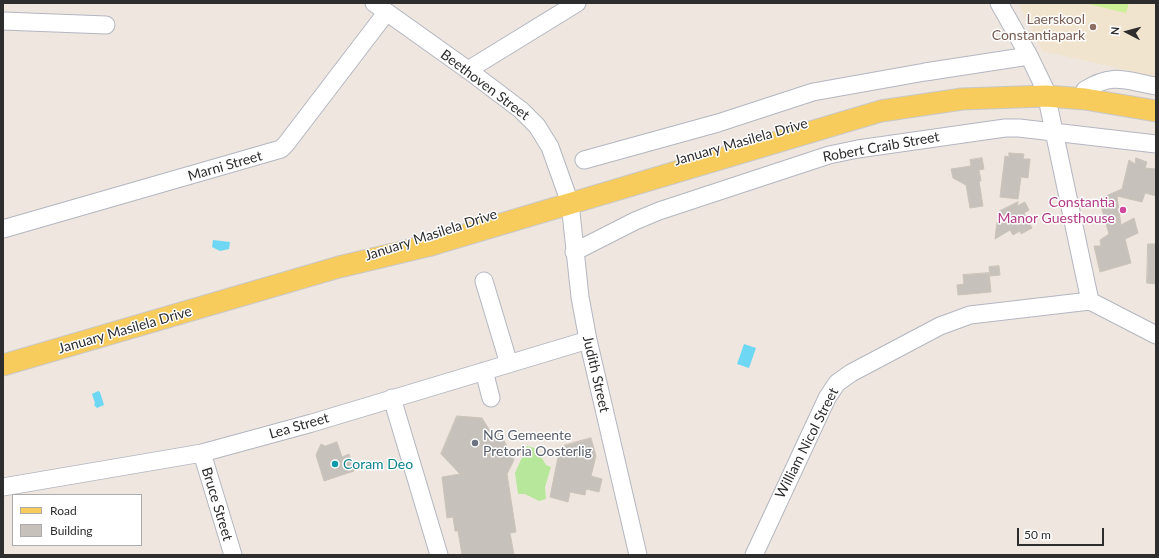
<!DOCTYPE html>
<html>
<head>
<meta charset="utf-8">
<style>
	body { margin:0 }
	#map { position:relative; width:1159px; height:558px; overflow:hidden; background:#efe7df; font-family:Lato,sans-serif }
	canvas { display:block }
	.frame { position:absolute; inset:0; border:4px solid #2d2d2d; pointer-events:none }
	.legend { position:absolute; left:12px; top:494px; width:130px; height:52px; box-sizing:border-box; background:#fff; border:1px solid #ababab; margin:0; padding:5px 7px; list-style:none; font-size:12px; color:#2d2d2d }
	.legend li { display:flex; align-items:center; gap:8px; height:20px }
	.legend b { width:20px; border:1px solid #ababab }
	.north { position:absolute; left:1107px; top:12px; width:40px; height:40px; -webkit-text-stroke:3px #fff; paint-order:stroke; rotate:276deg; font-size:11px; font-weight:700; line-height:16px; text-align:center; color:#2d2d2d }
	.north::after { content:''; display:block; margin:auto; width:14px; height:18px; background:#2d2d2d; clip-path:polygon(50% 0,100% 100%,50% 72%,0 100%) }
	.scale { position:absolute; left:1017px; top:528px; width:87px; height:18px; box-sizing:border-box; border:2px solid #2d2d2d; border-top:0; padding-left:5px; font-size:12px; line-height:14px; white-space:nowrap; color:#2d2d2d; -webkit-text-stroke:3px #fff; paint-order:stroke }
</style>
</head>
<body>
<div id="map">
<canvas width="1159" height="558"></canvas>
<div class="frame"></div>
<ul class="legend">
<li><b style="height:5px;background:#f7cc5c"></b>Road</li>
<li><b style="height:11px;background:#c7c1bb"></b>Building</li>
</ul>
<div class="north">N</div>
<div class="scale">50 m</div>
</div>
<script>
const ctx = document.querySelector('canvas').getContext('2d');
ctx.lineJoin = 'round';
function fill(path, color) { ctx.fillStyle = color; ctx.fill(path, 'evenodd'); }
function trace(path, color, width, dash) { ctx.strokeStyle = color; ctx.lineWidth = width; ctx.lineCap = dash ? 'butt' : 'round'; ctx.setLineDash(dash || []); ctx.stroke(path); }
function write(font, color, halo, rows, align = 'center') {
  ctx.font = font + ' Lato,sans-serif'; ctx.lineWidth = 3; ctx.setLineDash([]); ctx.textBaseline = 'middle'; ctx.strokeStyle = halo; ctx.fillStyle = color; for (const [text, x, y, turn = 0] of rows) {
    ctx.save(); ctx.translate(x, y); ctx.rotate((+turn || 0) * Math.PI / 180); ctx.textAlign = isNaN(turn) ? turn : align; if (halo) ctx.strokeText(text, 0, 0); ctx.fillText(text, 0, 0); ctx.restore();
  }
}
fill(new Path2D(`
	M 1018,3 L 1156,3 L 1156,77 L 1042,51 Z`), '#f1e4ce');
fill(new Path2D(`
	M 527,446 L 538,449 L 537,453 L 540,455 L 546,465 L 551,467 L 545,487 L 546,499 L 539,501 L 525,494 L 518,494 L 515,473 Z`), '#b7e79a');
fill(new Path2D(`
	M 1084,3 L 1129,3 L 1126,13 Z`), '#cdef95');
fill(new Path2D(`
	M 213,240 L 230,242 L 229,249 L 220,251 L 212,247 Z
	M 744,344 L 756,348 L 749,368 L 737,364 Z
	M 98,391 L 100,392 L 104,405 L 97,408 L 94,405 L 95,403 L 92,394 Z`), '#6ed7f4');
const building = new Path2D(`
	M 1009,153 L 1024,154 L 1023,159 L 1030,159 L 1028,178 L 1021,177 L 1018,199 L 1000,197 L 1005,156 L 1009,157 Z
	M 982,158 L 984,169 L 979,170 L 981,181 L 979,181 L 983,206 L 970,208 L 966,185 L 953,178 L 951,169 L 971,166 L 970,160 Z
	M 1136,158 L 1147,162 L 1145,168 L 1156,169 L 1156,196 L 1145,193 L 1142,202 L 1117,196 L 1121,225 L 1134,218 L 1138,233 L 1125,239 L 1131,263 L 1100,272 L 1094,246 L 1101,246 L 1100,240 L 1109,234 L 1099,199 L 1122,189 L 1129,160 L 1135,164 Z
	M 1018,202 L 1017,206 L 1025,202 L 1029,210 L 1024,213 L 1032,228 L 1021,234 L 1020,231 L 1013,235 L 1010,230 L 995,239 L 997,222 L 1004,218 L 1000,211 Z
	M 1148,244 L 1156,244 L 1156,284 L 1147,283 Z
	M 999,266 L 1000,275 L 990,276 L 989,267 Z
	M 989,273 L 991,292 L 958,295 L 957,285 L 964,284 L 963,275 Z
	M 457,416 L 482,418 L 490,431 L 499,431 L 514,460 L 507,474 L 516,532 L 510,533 L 514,555 L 462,555 L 458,531 L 455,531 L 453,517 L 447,518 L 442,477 L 460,474 L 441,454 Z
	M 591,438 L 596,456 L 591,476 L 602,479 L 599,492 L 586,489 L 585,495 L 570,492 L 568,502 L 550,497 L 559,452 L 562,452 L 563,446 Z
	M 337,442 L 342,457 L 349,454 L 354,471 L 324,481 L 316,455 L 321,444 L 325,446 Z`);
fill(building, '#c7c1bb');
trace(building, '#cbc3b8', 1);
const minor = new Path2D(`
	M 374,3 L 468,70 L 521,110 L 537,126 L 550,147 L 570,203 L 580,297 L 588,340 L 638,555
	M 999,3 L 1029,56 L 1045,89 L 1090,301
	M 3,21 L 106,25
	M 468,70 L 577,3
	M 1085,90 C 1113,72 1126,81 1156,86
	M 584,160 L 718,123 L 813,92 L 925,72 L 1029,56
	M 3,229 L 281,149 L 286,144 L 386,13
	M 574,252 L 635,221 L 659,211 L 829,155 L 858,149 L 1005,128 L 1019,128 L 1156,144
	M 484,281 L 509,364
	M 484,371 L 491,398
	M 392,398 L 439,555
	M 202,453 L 233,555
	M 3,487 L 202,453 L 312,423 L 588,340
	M 754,555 L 827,398 L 837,383 L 851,373 L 940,326 L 970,315 L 1090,301 L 1156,335`);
const major = new Path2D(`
	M 3,365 L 339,267 L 431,245 L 881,111 L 962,99 L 1046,96 L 1085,99 L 1156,111`);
trace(minor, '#b3b6c1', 19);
trace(major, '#c8c8c8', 23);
trace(minor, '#fff', 17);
trace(major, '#f7cc5c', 21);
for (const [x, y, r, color] of [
	[1093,27,4,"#8d6e63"],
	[1123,210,4,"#d1479c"],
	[475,443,4,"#6b7280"],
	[335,464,4,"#0f9aa8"]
]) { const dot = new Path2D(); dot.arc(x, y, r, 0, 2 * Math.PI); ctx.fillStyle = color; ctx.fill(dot); trace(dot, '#fff', 1.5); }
write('14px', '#785e54', '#fff', [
	["Laerskool",1085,19],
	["Constantiapark",1085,35]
], 'right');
write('14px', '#2d2d2d', '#fff', [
	["Beethoven Street",485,85,37],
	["January Masilela Drive",741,142,-16],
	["Robert Craib Street",881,147,-10],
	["Marni Street",225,166,-16],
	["January Masilela Drive",431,235,-18],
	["January Masilela Drive",125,330,-16],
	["Judith Street",596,374,77],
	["Lea Street",299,426,-16],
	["William Nicol Street",807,443,-63],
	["Bruce Street",217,504,73]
]);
write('14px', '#b23c85', '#fff', [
	["Constantia",1115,202],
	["Manor Guesthouse",1115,218]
], 'right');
write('14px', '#5b616d', '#fff', [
	["NG Gemeente",483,435],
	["Pretoria Oosterlig",483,451]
], 'left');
write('14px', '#0d838f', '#fff', [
	["Coram Deo",343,464]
], 'left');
</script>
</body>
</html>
